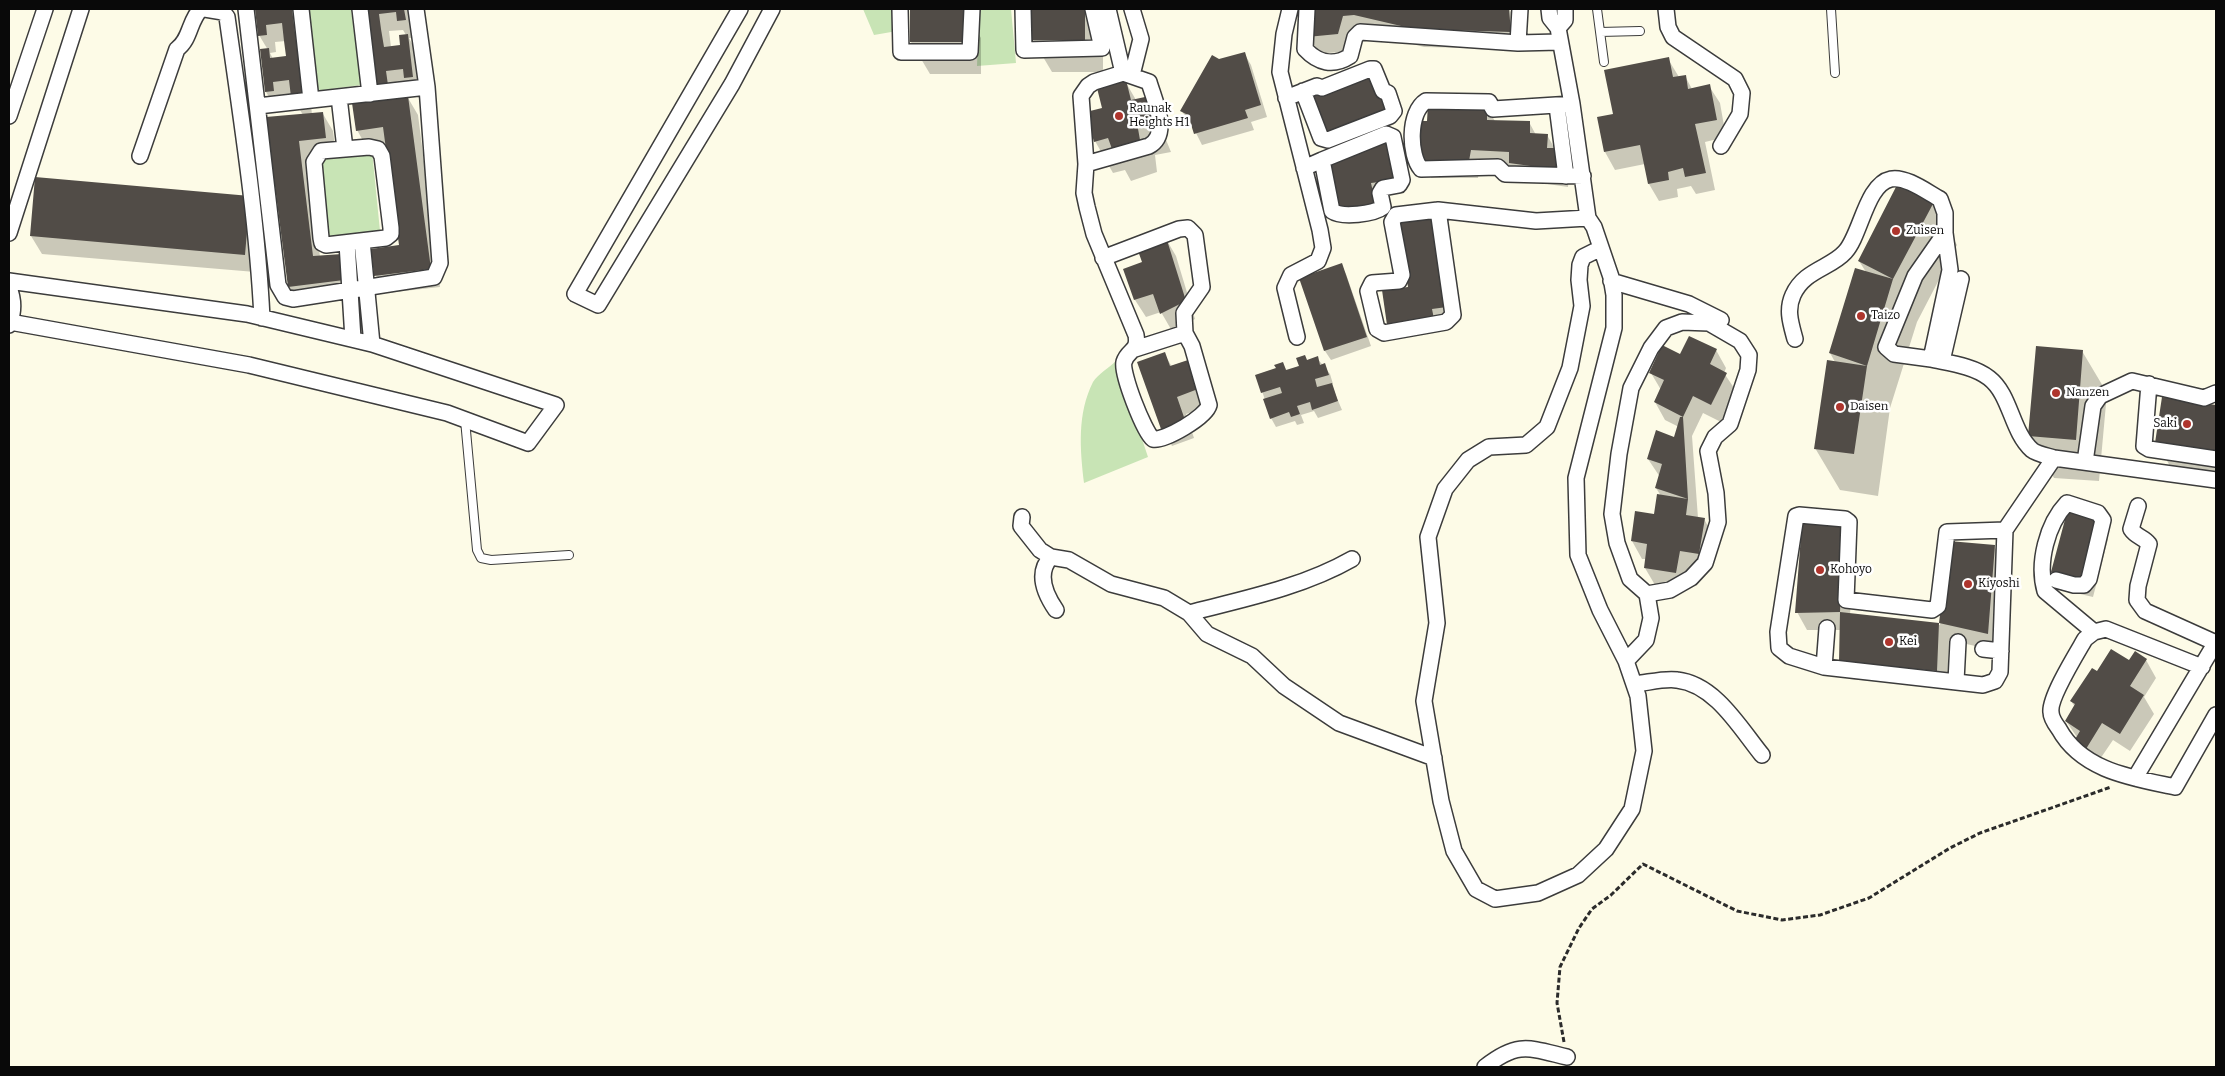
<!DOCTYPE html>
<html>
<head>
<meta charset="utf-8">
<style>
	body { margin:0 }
	#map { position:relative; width:2225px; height:1076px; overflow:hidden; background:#fdfbe7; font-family:Bitter,serif }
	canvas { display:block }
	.frame { position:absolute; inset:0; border:10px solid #090909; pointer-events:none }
</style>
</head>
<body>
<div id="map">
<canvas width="2225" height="1076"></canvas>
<div class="frame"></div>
</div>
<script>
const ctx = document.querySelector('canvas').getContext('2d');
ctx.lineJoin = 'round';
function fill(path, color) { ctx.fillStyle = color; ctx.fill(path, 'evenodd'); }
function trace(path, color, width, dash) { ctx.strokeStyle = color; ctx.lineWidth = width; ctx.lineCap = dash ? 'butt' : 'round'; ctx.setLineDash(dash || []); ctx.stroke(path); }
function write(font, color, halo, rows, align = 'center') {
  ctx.font = font + ' Bitter,serif'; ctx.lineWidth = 5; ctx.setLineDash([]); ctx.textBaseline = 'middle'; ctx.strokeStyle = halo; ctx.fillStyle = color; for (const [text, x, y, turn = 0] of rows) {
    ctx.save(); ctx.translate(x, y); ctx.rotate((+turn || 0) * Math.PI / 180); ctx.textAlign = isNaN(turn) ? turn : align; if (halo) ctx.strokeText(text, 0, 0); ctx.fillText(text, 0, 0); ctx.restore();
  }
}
fill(new Path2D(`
	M 308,9 L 351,9 L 361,85 L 316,91 Z
	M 863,9 L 893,9 L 897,31 L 874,35 Z
	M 979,9 L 1011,9 L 1016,63 L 977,66 Z
	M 372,151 L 380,231 L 328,238 L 318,156 Z
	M 1116,361 L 1148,457 L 1084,483 C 1080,449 1077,414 1093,382 C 1098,374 1110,367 1116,361 Z`), '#c8e4b5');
fill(new Path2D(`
	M 256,9 L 299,9 L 312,114 L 323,114 L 333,131 L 336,155 L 308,158 L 320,257 L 341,255 L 353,297 L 299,304 L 289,286 L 268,118 L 303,115 L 293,98 L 277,110 L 266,92 L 261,50 L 268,50 L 259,35 ZM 286,41 L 288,57 L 273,59 L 270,53 L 276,52 L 275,42 Z
	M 369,9 L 411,9 L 415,38 L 409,38 L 417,53 L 422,94 L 410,86 L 408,98 L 418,115 L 440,287 L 386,293 L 376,276 L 400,246 L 387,146 L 367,148 L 357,130 L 378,86 ZM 403,30 L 406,35 L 401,46 L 391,47 L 389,31 Z
	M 911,9 L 964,9 L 981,38 L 981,74 L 930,74 L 911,42 Z
	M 1033,9 L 1087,9 L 1103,36 L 1103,72 L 1052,72 L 1033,40 Z
	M 1312,9 L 1509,9 L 1518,23 L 1520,49 L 1424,47 L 1365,32 L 1348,51 L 1318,54 L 1308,37 Z
	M 1244,53 L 1251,65 L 1267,117 L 1251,122 L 1254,130 L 1202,145 L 1192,125 L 1189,123 L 1182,111 L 1219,61 Z
	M 1668,59 L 1679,77 L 1685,76 L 1692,89 L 1709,86 L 1720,103 L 1726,137 L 1705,142 L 1715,190 L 1696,194 L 1691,186 L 1677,189 L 1678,197 L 1659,201 L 1649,184 L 1645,164 L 1615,170 L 1605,152 L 1598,118 L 1614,115 Z
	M 1125,81 L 1136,100 L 1144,98 L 1162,130 L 1171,152 L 1155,155 L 1157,172 L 1131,181 L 1125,170 L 1113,173 L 1095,141 L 1104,109 Z
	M 1486,107 L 1495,121 L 1529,122 L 1536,135 L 1547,135 L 1555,149 L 1570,167 L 1568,187 L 1520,180 L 1480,167 L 1478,178 L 1431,178 L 1421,161 L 1422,140 L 1419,136 L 1429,122 Z
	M 1392,150 L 1375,191 L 1342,216 Z
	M 249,197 L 255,272 L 42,254 L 31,236 Z
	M 1933,203 L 1957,245 L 1917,322 L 1890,408 L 1878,496 L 1840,490 L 1815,448 L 1835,362 L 1830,353 L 1866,272 L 1859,261 Z
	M 1399,221 L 1453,319 L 1438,320 L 1440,331 L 1395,337 L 1410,288 Z
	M 1166,239 L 1176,256 L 1195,319 L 1172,331 L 1161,312 L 1146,317 L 1135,300 L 1125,270 L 1144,263 Z
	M 1341,265 L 1346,274 L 1371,346 L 1331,360 L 1325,351 L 1301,279 Z
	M 1716,350 L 1726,368 L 1724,373 L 1736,391 L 1721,422 L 1703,413 L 1692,436 L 1698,518 L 1704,519 L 1714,537 L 1709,571 L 1689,568 L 1686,590 L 1655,585 L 1645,568 L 1646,559 L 1642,559 L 1632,541 L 1655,516 L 1661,496 L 1656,488 L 1660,477 L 1648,459 L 1675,438 L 1679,427 L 1665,420 L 1655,402 L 1661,390 L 1651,373 L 1680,355 Z
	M 2082,351 L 2107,393 L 2099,481 L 2054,478 L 2030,436 Z
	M 1164,353 L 1172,367 L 1187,361 L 1207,407 L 1186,414 L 1194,438 L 1172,446 L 1162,428 Z
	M 1317,358 L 1330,374 L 1333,384 L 1331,384 L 1342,410 L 1318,418 L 1314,411 L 1301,415 L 1304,423 L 1297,425 L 1295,421 L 1276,427 L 1271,418 L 1257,376 L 1277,369 L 1283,364 L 1287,371 Z
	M 2163,399 L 2216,406 L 2216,481 L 2175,475 L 2157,443 Z
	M 2098,521 L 2108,539 L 2093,597 L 2063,590 L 2052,572 Z
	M 1950,542 L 1994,546 L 2004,563 L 1997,651 L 1949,640 L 1947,688 L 1850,679 L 1840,661 L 1841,630 L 1807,630 L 1797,612 L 1854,546 L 1850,615 L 1940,625 Z
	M 2146,660 L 2156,678 L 2144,697 L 2154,714 L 2130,751 L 2113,740 L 2096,765 L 2066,721 L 2075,707 L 2071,701 L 2097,672 L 2129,662 Z`), '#0003');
fill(new Path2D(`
	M 255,9 L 292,9 L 303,96 L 291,97 L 289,80 L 273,82 L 274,91 L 265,92 L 260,49 L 269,48 L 270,58 L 286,56 L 284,41 L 282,23 L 266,25 L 267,35 L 258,36 Z
	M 367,9 L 404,9 L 406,20 L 397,21 L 396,12 L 379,14 L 381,29 L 384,47 L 400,45 L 399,35 L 408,34 L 413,77 L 404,78 L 403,69 L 386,71 L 388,85 L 377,86 Z
	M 910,9 L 963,9 L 963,42 L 910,42 Z
	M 1032,9 L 1085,9 L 1085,40 L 1032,40 Z
	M 1310,9 L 1509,9 L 1511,32 L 1414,29 L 1354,15 L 1343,16 L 1338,34 L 1307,37 Z
	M 1245,52 L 1261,105 L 1245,110 L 1248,118 L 1194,134 L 1188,115 L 1180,111 L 1212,55 L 1219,59 Z
	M 1669,57 L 1673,77 L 1686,75 L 1688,89 L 1710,84 L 1717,120 L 1695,124 L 1706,173 L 1685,177 L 1683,168 L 1668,172 L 1669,180 L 1648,184 L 1640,145 L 1604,152 L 1597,117 L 1613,114 L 1604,70 Z
	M 1373,71 L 1387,111 L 1327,134 L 1313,94 Z
	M 1126,80 L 1131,100 L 1145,97 L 1153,119 L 1137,123 L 1140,140 L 1112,149 L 1108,138 L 1094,142 L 1086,112 L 1102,108 L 1097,88 Z
	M 408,96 L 431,269 L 374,276 L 371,249 L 399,245 L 395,216 L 383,127 L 356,131 L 352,103 Z
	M 1428,104 L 1487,106 L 1487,120 L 1530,121 L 1530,133 L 1548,134 L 1547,148 L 1561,148 L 1559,170 L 1509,163 L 1509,152 L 1471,150 L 1469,161 L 1419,161 L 1420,137 L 1418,136 L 1418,121 L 1427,121 Z
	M 323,112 L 326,138 L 299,141 L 313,256 L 342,254 L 344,280 L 288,287 L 266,117 Z
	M 1388,139 L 1396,180 L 1371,183 L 1376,206 L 1336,208 L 1329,161 Z
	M 35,177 L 250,196 L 245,255 L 30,236 Z
	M 1898,183 L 1934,202 L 1893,279 L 1858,261 Z
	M 1435,215 L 1447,307 L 1432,309 L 1434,319 L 1387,325 L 1382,290 L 1408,287 L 1397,220 Z
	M 1166,237 L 1186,301 L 1160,314 L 1153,294 L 1134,300 L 1123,269 L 1142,262 L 1137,248 Z
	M 1342,263 L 1367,337 L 1324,351 L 1299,278 Z
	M 1855,268 L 1893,279 L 1867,366 L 1854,454 L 1814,449 L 1827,360 L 1867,366 L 1829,353 Z
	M 1689,336 L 1717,349 L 1710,364 L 1727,373 L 1711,405 L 1693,396 L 1683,417 L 1654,402 L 1664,380 L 1649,373 L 1662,345 L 1680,354 Z
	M 2036,346 L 2083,350 L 2076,440 L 2028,436 Z
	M 1165,352 L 1170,366 L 1188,360 L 1198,389 L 1177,397 L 1185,420 L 1161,429 L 1137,362 Z
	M 1305,355 L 1307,360 L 1318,356 L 1320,365 L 1325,363 L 1329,375 L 1315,379 L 1317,387 L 1332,383 L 1338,401 L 1312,410 L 1310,402 L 1297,406 L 1300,414 L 1291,417 L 1289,412 L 1270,419 L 1263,399 L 1282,393 L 1280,387 L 1261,393 L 1255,375 L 1276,368 L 1274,365 L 1283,362 L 1286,370 L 1299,366 L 1296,358 Z
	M 2162,397 L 2216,405 L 2216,452 L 2155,443 Z
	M 1680,417 L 1683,417 L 1688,499 L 1686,515 L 1705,518 L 1699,554 L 1680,551 L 1676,573 L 1644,568 L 1647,544 L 1631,541 L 1635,511 L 1654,514 L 1657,494 L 1688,499 L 1655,488 L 1662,464 L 1647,459 L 1656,430 L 1674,437 Z
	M 2067,512 L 2099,520 L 2083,580 L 2051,572 Z
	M 1802,523 L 1844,527 L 1840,612 L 1939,623 L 1937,671 L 1839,662 L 1840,612 L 1795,613 Z
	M 1949,541 L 1995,545 L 1988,634 L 1939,623 Z
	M 2111,649 L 2129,660 L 2135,651 L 2147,659 L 2130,686 L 2144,695 L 2120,734 L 2102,723 L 2086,749 L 2074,741 L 2080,731 L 2065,721 L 2075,704 L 2070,701 L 2092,668 L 2097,671 Z`), '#514c47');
const service = new Path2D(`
	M 1597,9 L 1604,62
	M 1831,9 L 1835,73
	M 1600,32 L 1640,31
	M 465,420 L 477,550 L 481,558 L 491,560 L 569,555`);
const minor = new Path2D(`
	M 205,9 L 223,12 L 227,17 C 241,117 257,217 262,318
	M 246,9 L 278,285 L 285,297 L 293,299 L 434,277 L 440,263 L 427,87 L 416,9
	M 301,9 L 311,100
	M 360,9 L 370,94
	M 740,9 L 575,294 L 598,305 L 732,84 L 772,9
	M 900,9 L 901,52 L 970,52 L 972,9
	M 1023,9 L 1024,50 L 1102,48 L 1093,9
	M 1108,9 L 1123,73
	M 1132,9 L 1141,39 L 1132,75
	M 1290,9 L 1284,34 L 1280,72 L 1320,230 L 1323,248 L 1318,261 L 1291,275 L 1285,288 L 1297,337
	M 1307,9 L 1305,49 C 1318,63 1333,67 1350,56 L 1355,37 L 1360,32 L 1518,43 L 1559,42
	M 1549,9 L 1550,18 L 1558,28 L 1572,104 L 1588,218 L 1594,227 L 1611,277 L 1614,295 L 1614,328 L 1576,478 L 1578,555 L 1600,610 L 1626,661 L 1638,696 L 1644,751 L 1632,809 L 1606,849 L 1578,875 L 1538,893 L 1495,899 L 1476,889 L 1454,851 L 1441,801 L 1424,701 L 1437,623 L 1428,537 L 1445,489 L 1468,460 L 1489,447 L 1526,445 L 1547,427 L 1570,368 L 1582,306 L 1579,280 L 1580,265 L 1583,257 L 1601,248
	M 1666,9 L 1668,27 L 1673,37 L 1735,79 L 1742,93 L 1740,114 L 1721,146
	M 1558,28 L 1565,20 L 1565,9
	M 1518,43 L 1520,9
	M 339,97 L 345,149 L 321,151 L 314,162 L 321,238 L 322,243 L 326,245 L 386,238 L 391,234 L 391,228 L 382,156 L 378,149 L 369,147 L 345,149
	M 1286,98 L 1317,86 L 1322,88 L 1370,69 L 1374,69 L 1383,91 L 1388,93 L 1394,111 L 1390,116 L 1328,140 L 1321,138 L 1303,91
	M 1572,104 L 1493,109 L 1489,102 L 1426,101 C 1408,112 1409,155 1421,169 L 1498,167 L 1505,174 L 1583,176
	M 258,106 L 427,87
	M 1557,106 L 1566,176
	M 9,116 L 45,9
	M 140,156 L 177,49 C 191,39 189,20 201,9
	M 1086,164 L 1149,146 C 1171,134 1154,100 1149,82 L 1123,73 L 1094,82 L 1088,86 L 1081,96 L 1086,164 L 1084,193 L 1087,207 L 1094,234 L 1136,335 C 1139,352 1128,349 1124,362 C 1121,373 1144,432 1153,439 C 1165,441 1206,417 1209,405 L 1192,346 L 1185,333 L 1184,313 L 1202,287 L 1195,235 L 1188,228 L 1179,229 L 1103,258
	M 1304,168 L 1322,160 L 1386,134 L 1393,137 L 1402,180 L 1399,185 L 1383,188 L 1380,193 L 1383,207 C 1374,214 1342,218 1332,211 L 1322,160
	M 1438,210 L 1396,215 L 1392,222 L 1402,275 L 1399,281 L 1372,283 L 1368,291 L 1377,329 L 1384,333 L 1446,322 L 1453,315 L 1438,210 L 1536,221 L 1588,218
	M 9,233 L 81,9
	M 362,241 L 372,344
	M 347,243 L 353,339
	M 9,281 L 247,314 L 372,344 L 556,405 L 528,443 L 447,413 L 249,365 L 10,322
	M 1611,281 L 1689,304 L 1721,320
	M 9,288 C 14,300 14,312 9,325
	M 1795,339 C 1791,324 1786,310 1793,295 C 1804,270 1831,268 1845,252 C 1861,235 1866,184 1891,179 C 1906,176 1927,192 1940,199 L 1945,213 L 1945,233 L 1950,270 L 1931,359 C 1949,363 1974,366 1989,378 C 2011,395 2011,431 2032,450 C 2037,454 2048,456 2054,458 L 2216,480
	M 1135,349 L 1185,333
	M 1931,359 L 1894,354 L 1886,347 L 1915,276 L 1945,233
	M 1942,361 L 1961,279
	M 2149,384 L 2144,446 L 2149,449 L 2216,459
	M 2085,462 L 2093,406 L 2100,396 L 2132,381 L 2204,398 L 2216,393
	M 2138,506 L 2131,529 C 2136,537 2144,537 2149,544 L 2138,586 L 2137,600 L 2145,611 L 2216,643
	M 1022,517 L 1021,526 L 1040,550 L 1051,557 L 1069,560 L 1111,584 L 1164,598 L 1189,613 L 1207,634 L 1252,656 L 1284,686 L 1339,723 L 1434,758
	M 2005,530 L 1947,532 L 1938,606 L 1932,610 L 1846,600 L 1849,522 L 1845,519 L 1799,515 L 1796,516 L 1778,632 L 1779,648 L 1789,656 L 1824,667 L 1983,685 L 1995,681 L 2000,672 L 2005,530 L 2054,458
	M 1051,557 C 1036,573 1045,594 1056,610
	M 2056,580 L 2074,585 L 2084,585 L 2089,579 L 2103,520 L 2098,513 L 2067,503 C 2047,524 2037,563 2045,591 L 2094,632
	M 1189,613 C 1244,599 1303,587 1352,559
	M 1983,649 L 2001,651
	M 1626,661 L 1646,640 L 1651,618 L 1647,594 L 1630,579 L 1617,543 L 1612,514 L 1619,454 L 1631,388 L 1651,348 L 1666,328 L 1682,322 L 1709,323 L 1740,341 L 1749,355 L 1748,370 L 1730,424 L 1715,437 L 1708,451 L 1716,493 L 1718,522 L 1705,563 L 1691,578 L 1670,590 L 1647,594
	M 1824,667 L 1827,628
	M 2202,667 L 2106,629 L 2094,632 L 2085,639 C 2077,653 2049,698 2051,712 C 2051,717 2056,725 2059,729 C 2082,771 2133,778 2175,787 L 2216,715
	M 1956,681 L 1958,642
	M 1634,684 C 1647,683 1664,678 1677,680 C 1715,684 1740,728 1762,755
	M 2135,778 L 2216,642
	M 1485,1067 C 1518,1041 1529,1048 1567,1057`);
trace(service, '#3c3c3c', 10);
trace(minor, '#3c3c3c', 18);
trace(new Path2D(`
	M 1564,1042 L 1557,1003 L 1560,967 L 1579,928 L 1592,909 L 1611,895 L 1643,864 L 1737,911 L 1782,920 L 1820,915 L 1869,898 L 1950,848 L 1980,833 L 2111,787`), '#2b2b2b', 3, [5, 2.5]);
trace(service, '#fff', 8);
trace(minor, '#fff', 15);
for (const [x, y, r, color] of [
	[1119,116,5,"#ae352d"],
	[1896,231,5,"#ae352d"],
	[1861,316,5,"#ae352d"],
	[2056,393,5,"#ae352d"],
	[1840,407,5,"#ae352d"],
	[2187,424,5,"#ae352d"],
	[1820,570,5,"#ae352d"],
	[1968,584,5,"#ae352d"],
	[1889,642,5,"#ae352d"]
]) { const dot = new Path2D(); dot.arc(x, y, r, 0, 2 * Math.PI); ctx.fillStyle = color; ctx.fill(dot); trace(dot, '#fff', 2); }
write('12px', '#090909', '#fff', [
	["Raunak",1129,109],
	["Heights H1",1129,123],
	["Zuisen",1906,231],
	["Taizo",1871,316],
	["Nanzen",2066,393],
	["Daisen",1850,407],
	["Saki",2177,424,"right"],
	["Kohoyo",1830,570],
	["Kiyoshi",1978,584],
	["Kei",1899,642]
], 'left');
</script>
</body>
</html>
